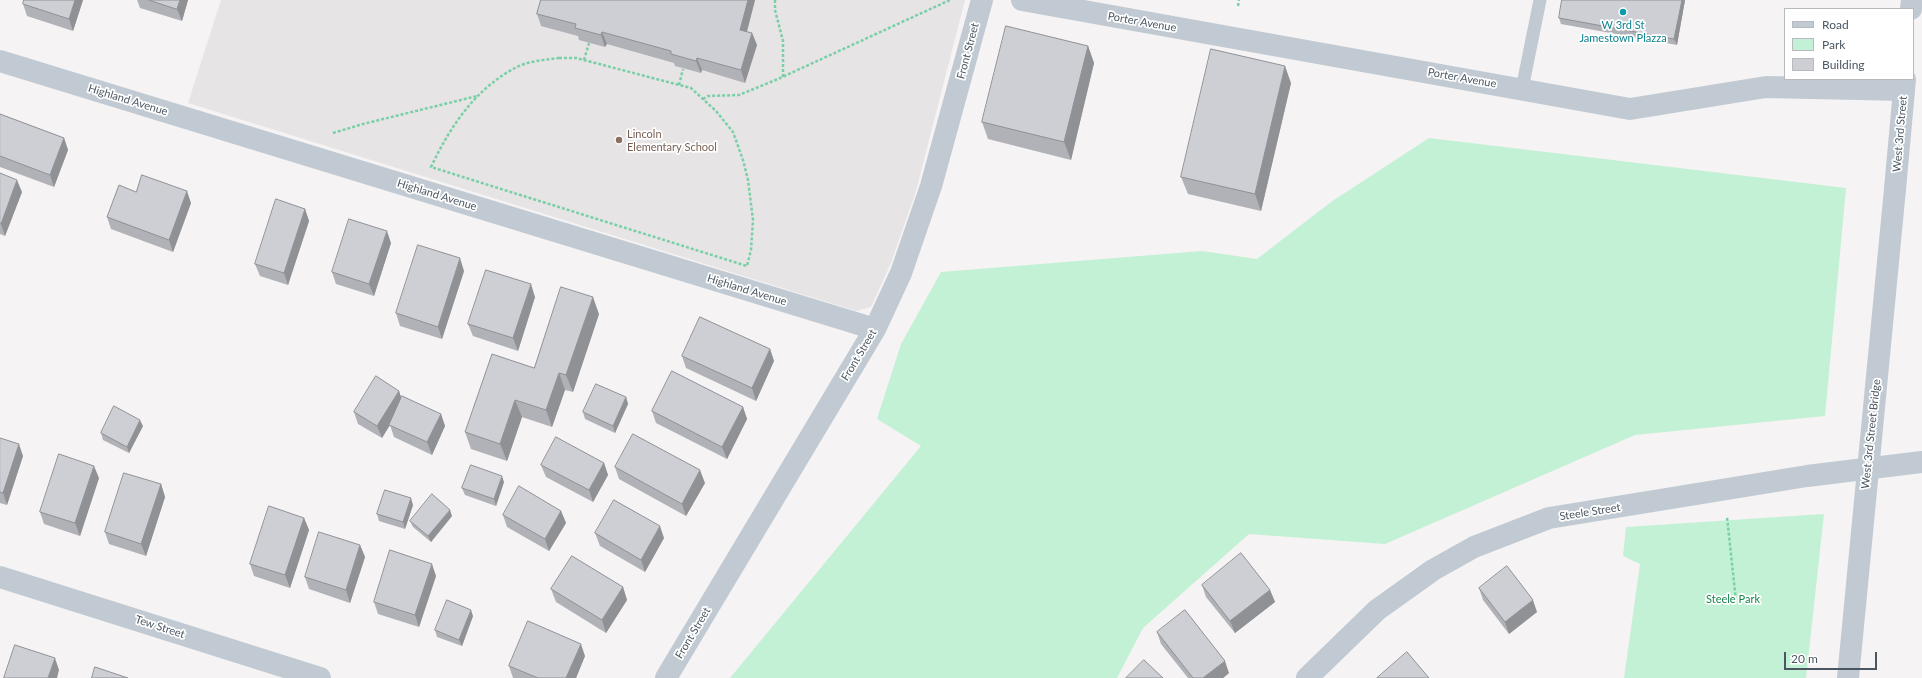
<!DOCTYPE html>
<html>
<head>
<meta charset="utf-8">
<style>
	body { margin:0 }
	#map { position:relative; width:1922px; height:678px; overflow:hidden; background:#f5f3f3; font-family:Lato,sans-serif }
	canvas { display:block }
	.legend { position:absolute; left:1784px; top:8px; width:130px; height:72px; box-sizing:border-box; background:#fff; border:1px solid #b7bbc0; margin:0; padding:5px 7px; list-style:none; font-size:12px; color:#4a5661 }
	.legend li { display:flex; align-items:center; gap:8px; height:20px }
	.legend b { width:20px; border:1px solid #b7bbc0 }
	.scale { position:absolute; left:1784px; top:652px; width:93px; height:18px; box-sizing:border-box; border:2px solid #4a5661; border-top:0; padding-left:5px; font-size:12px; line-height:14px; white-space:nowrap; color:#4a5661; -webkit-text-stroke:3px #fff; paint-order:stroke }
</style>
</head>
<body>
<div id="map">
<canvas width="1922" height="678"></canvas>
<ul class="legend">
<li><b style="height:5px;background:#c1cad2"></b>Road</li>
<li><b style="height:11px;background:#c3f1d5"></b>Park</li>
<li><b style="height:11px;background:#cdcfd5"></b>Building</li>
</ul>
<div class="scale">20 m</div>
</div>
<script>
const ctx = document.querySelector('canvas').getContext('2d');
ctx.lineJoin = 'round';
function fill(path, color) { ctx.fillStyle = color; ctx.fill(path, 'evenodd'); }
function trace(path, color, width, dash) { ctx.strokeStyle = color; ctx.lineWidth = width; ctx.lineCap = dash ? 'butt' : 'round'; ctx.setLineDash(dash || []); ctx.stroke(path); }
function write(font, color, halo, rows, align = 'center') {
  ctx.font = font + ' Lato,sans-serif'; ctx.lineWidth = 3.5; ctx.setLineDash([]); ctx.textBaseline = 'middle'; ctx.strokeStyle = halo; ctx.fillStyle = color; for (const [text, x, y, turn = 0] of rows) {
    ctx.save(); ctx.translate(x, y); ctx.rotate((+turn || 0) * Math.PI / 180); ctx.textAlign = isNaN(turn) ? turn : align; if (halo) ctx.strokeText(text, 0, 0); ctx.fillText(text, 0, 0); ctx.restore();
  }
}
fill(new Path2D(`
	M 221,0 L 965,0 L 916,191 L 891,263 L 871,307 L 856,311 L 188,103 Z`), '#e6e4e5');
fill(new Path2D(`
	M 1429,138 L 1846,188 L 1825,416 L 1635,435 L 1385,544 L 1249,534 L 1143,628 L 1117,678 L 730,678 L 921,446 L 877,419 L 901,344 L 941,272 L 1202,251 L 1257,259 L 1331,202 Z
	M 1824,514 L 1806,678 L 1624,678 L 1640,564 L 1623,556 L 1626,527 Z`), '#c3f1d5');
trace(new Path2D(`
	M 775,0 L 775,10 L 783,41 L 783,77
	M 1238,6 L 1239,0
	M 559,58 L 576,58 L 691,88 L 716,111 L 733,132 L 743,160 L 748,180 L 753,220 L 751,250 L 747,266 L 431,167 C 450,127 475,89 515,68 C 527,61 545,60 559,58 Z
	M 584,60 L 589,43
	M 679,85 L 683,69
	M 703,99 L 708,96 L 739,95 L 778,79 L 950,0
	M 333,133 L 363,124 L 477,96
	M 1722,604 L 1736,601 L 1727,517`), '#7ad0a6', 2.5, [3, 2]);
trace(new Path2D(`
	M 1522,89 L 1540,0`), '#c1cad2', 13);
trace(new Path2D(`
	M 1022,0 L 1630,109 L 1766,87 L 1904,90
	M 0,61 L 875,329
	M 0,577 L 320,678
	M 666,678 L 875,329 L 901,273 L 931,186 L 982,0
	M 1307,678 L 1377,610 L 1433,570 L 1474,547 L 1549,518 L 1807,476 L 1922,462`), '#c1cad2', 22);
trace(new Path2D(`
	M 1911,9 L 1912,0
	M 1895,189 L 1905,79`), '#c1cad2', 22);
trace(new Path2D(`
	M 1848,678 L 1895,189`), '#c1cad2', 22);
fill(new Path2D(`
	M 83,0 L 73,31 L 27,16 L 23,4 Z
	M 137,0 L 188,0 L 182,21 L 140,8 Z
	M 541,0 L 755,0 L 747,32 L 752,33 L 757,45 L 745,83 L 702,70 L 701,73 L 675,66 L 674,63 L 607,44 L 605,47 L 579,40 L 578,36 L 541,26 L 537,14 Z
	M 1685,0 L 1677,45 L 1561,24 L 1559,18 Z
	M 1088,46 L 1094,63 L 1071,160 L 988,139 L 982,122 Z
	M 1291,83 L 1261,211 L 1188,194 L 1181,177 Z
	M 0,114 L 64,138 L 68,150 L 54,187 L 0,167 Z
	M 0,173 L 22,192 L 5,236 L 0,234 Z
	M 136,192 L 191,203 L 173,252 L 111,229 L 107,217 Z
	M 305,209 L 309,221 L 288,285 L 260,276 L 255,264 Z
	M 391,243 L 374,296 L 336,284 L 332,272 Z
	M 464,271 L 442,339 L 400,326 L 396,313 Z
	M 535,297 L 518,351 L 473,336 L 468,324 Z
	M 599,314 L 573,392 L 565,390 L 552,427 L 522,417 L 507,461 L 471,449 L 465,432 L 534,368 Z
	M 770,349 L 774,361 L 756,401 L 686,368 L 682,356 Z
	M 399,391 L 401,398 L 441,414 L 445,426 L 432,455 L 394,437 L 390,425 L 382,438 L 358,424 L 354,412 Z
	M 626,397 L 628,404 L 615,433 L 585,419 L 583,412 Z
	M 743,407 L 747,419 L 727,459 L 656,423 L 652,411 Z
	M 143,426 L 129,453 L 103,440 L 101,433 Z
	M 0,438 L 23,456 L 7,505 L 0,503 Z
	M 604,463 L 608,475 L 593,502 L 546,477 L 541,465 Z
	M 615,467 L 705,483 L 686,516 L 619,479 Z
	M 99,478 L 80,536 L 44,524 L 40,512 Z
	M 504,482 L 496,506 L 465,495 L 462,488 Z
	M 161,484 L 165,497 L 146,556 L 109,544 L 105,532 Z
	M 413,505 L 405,529 L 379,521 L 377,514 Z
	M 561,511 L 566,523 L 549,551 L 507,527 L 503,515 Z
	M 452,516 L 431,542 L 413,527 L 410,521 Z
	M 304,518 L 309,530 L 290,588 L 254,576 L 250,564 Z
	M 595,533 L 664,538 L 645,572 L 600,546 Z
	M 360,545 L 365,557 L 350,603 L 309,589 L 305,577 Z
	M 436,576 L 419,627 L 378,614 L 374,602 Z
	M 1202,585 L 1270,590 L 1275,602 L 1235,633 L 1206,597 Z
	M 623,587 L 627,600 L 606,633 L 556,602 L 551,589 Z
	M 1479,588 L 1537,612 L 1509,634 L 1483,600 Z
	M 473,616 L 462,646 L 437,637 L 435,630 Z
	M 1157,632 L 1229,673 L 1223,678 L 1188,678 L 1161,644 Z
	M 585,656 L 576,678 L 513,678 L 509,666 Z`), '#b0b2b7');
fill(new Path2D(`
	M 75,0 L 83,0 L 73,31 L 69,19 Z
	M 180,0 L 188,0 L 182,21 L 177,9 Z
	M 748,0 L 755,0 L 744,42 L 740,30 Z
	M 1682,0 L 1685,0 L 1677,45 L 1674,39 Z
	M 602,32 L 607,44 L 605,47 L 601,35 Z
	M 752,33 L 757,45 L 745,83 L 741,70 Z
	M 1088,46 L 1094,63 L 1071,160 L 1064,142 Z
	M 697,58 L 702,70 L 701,73 L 696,61 Z
	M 1285,66 L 1291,83 L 1261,211 L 1255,194 Z
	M 64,138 L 68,150 L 54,187 L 50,175 Z
	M 17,180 L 22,192 L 5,236 L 1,224 Z
	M 187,191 L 191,203 L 173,252 L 169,240 Z
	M 305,209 L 309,221 L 288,285 L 284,273 Z
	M 387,231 L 391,243 L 374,296 L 369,284 Z
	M 460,258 L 464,271 L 442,339 L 438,327 Z
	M 531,284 L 535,297 L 518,351 L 513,338 Z
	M 593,297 L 599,314 L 573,392 L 566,375 Z
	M 770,349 L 774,361 L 756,401 L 752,388 Z
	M 559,373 L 565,390 L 552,427 L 546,410 Z
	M 399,391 L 403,403 L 382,438 L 377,426 Z
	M 626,397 L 628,404 L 615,433 L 613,426 Z
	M 515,400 L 522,417 L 507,461 L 500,444 Z
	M 743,407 L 747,419 L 727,459 L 722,447 Z
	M 441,414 L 445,426 L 432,455 L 427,442 Z
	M 140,420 L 143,426 L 129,453 L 127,447 Z
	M 19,444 L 23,456 L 7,505 L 3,493 Z
	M 604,463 L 608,475 L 593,502 L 589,490 Z
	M 94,466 L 99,478 L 80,536 L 75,523 Z
	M 700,470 L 705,483 L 686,516 L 682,504 Z
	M 502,476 L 504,482 L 496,506 L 494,499 Z
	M 161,484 L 165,497 L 146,556 L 141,544 Z
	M 411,498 L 413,505 L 405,529 L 403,522 Z
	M 450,510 L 452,516 L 431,542 L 428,536 Z
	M 561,511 L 566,523 L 549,551 L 545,539 Z
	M 304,518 L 309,530 L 290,588 L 285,575 Z
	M 660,526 L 664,538 L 645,572 L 641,560 Z
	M 360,545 L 365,557 L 350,603 L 346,590 Z
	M 432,564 L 436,576 L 419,627 L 415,615 Z
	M 623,587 L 627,600 L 606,633 L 602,620 Z
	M 1270,590 L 1275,602 L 1235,633 L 1230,621 Z
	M 1533,600 L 1537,612 L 1509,634 L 1505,622 Z
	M 471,610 L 473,616 L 462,646 L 459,640 Z
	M 581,644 L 585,656 L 576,678 L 566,678 Z
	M 55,658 L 59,670 L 57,678 L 48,678 Z
	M 1225,661 L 1229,673 L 1223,678 L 1203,678 Z`), '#909195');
const building = new Path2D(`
	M 24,0 L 75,0 L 69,19 L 23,4 Z
	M 149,0 L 180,0 L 177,9 Z
	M 541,0 L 748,0 L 740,30 L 752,33 L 741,70 L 697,58 L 696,61 L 671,54 L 671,51 L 602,32 L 601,35 L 575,28 L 576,24 L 537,14 Z
	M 1562,0 L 1682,0 L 1674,39 L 1559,18 Z
	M 1006,26 L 1088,46 L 1064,142 L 982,122 Z
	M 1211,49 L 1285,66 L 1255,194 L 1181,177 Z
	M 0,114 L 64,138 L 50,175 L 0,156 Z
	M 0,173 L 17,180 L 1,224 L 0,223 Z
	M 142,175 L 187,191 L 169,240 L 107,217 L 119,185 L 136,192 Z
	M 276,199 L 305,209 L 284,273 L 255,264 Z
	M 349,219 L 387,231 L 369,284 L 332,272 Z
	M 418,245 L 460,258 L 438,327 L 396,313 Z
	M 486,270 L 531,284 L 513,338 L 468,324 Z
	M 561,287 L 593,297 L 566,375 L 559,373 L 546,410 L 515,400 L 500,444 L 465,432 L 492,354 L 534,368 Z
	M 700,317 L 770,349 L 752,388 L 682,356 Z
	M 672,371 L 743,407 L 722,447 L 652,411 Z
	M 376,376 L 399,391 L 377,426 L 354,412 Z
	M 596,384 L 626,397 L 613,426 L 583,412 Z
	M 402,396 L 441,414 L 427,442 L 389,425 Z
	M 114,406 L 140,420 L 127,447 L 101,433 Z
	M 633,434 L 700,470 L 682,504 L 615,467 Z
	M 556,437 L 604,463 L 589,490 L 541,465 Z
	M 0,438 L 19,444 L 3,493 L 0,492 Z
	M 59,454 L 94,466 L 75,523 L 40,512 Z
	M 471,465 L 502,476 L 494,499 L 462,488 Z
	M 124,473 L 161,484 L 141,544 L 105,532 Z
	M 519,486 L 561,511 L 545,539 L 503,515 Z
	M 385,490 L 411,498 L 403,522 L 377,514 Z
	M 432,494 L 450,510 L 428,536 L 410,521 Z
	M 614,500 L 660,526 L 641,560 L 595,533 Z
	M 269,506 L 304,518 L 285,575 L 250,564 Z
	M 319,532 L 360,545 L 346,590 L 305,577 Z
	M 390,550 L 432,564 L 415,615 L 374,602 Z
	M 1241,553 L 1270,590 L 1230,621 L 1202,585 Z
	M 572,556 L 623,587 L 602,620 L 551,589 Z
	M 1507,566 L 1533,600 L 1505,622 L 1479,588 Z
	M 447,600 L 471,610 L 459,640 L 435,630 Z
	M 1185,610 L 1225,661 L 1203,678 L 1193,678 L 1157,632 Z
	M 528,621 L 581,644 L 566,678 L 538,678 L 509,666 Z
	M 15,645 L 55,658 L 48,678 L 4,678 Z
	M 1407,652 L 1429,678 L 1377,678 Z
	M 1144,660 L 1163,678 L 1126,678 Z
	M 95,667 L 128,678 L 92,678 Z`);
fill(building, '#cdcfd5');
trace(building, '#909195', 1);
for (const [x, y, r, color] of [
	[1623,12,4,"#0f9aa8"],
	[619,140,4,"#8d6e63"]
]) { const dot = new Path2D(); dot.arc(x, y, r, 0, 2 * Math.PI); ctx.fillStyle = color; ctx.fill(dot); trace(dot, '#fff', 1.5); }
write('11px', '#4a5661', '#fff', [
	["Porter Avenue",1142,22,10],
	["Front Street",968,51,-75],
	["Porter Avenue",1462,78,10],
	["Highland Avenue",128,100,17],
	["West 3rd Street",1900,134,-85],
	["Highland Avenue",437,195,17],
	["Highland Avenue",747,290,17],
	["Front Street",859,355,-59],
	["West 3rd Street Bridge",1871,434,-84],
	["Steele Street",1590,512,-9],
	["Tew Street",160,627,18],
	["Front Street",693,633,-59]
]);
write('11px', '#0d838f', '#fff', [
	["W 3rd St",1623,25],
	["Jamestown Plazza",1623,38]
]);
write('11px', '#785e54', '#fff', [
	["Lincoln",627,134],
	["Elementary School",627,147]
], 'left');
write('11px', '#17864f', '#fff', [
	["Steele Park",1733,599]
]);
</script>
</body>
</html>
